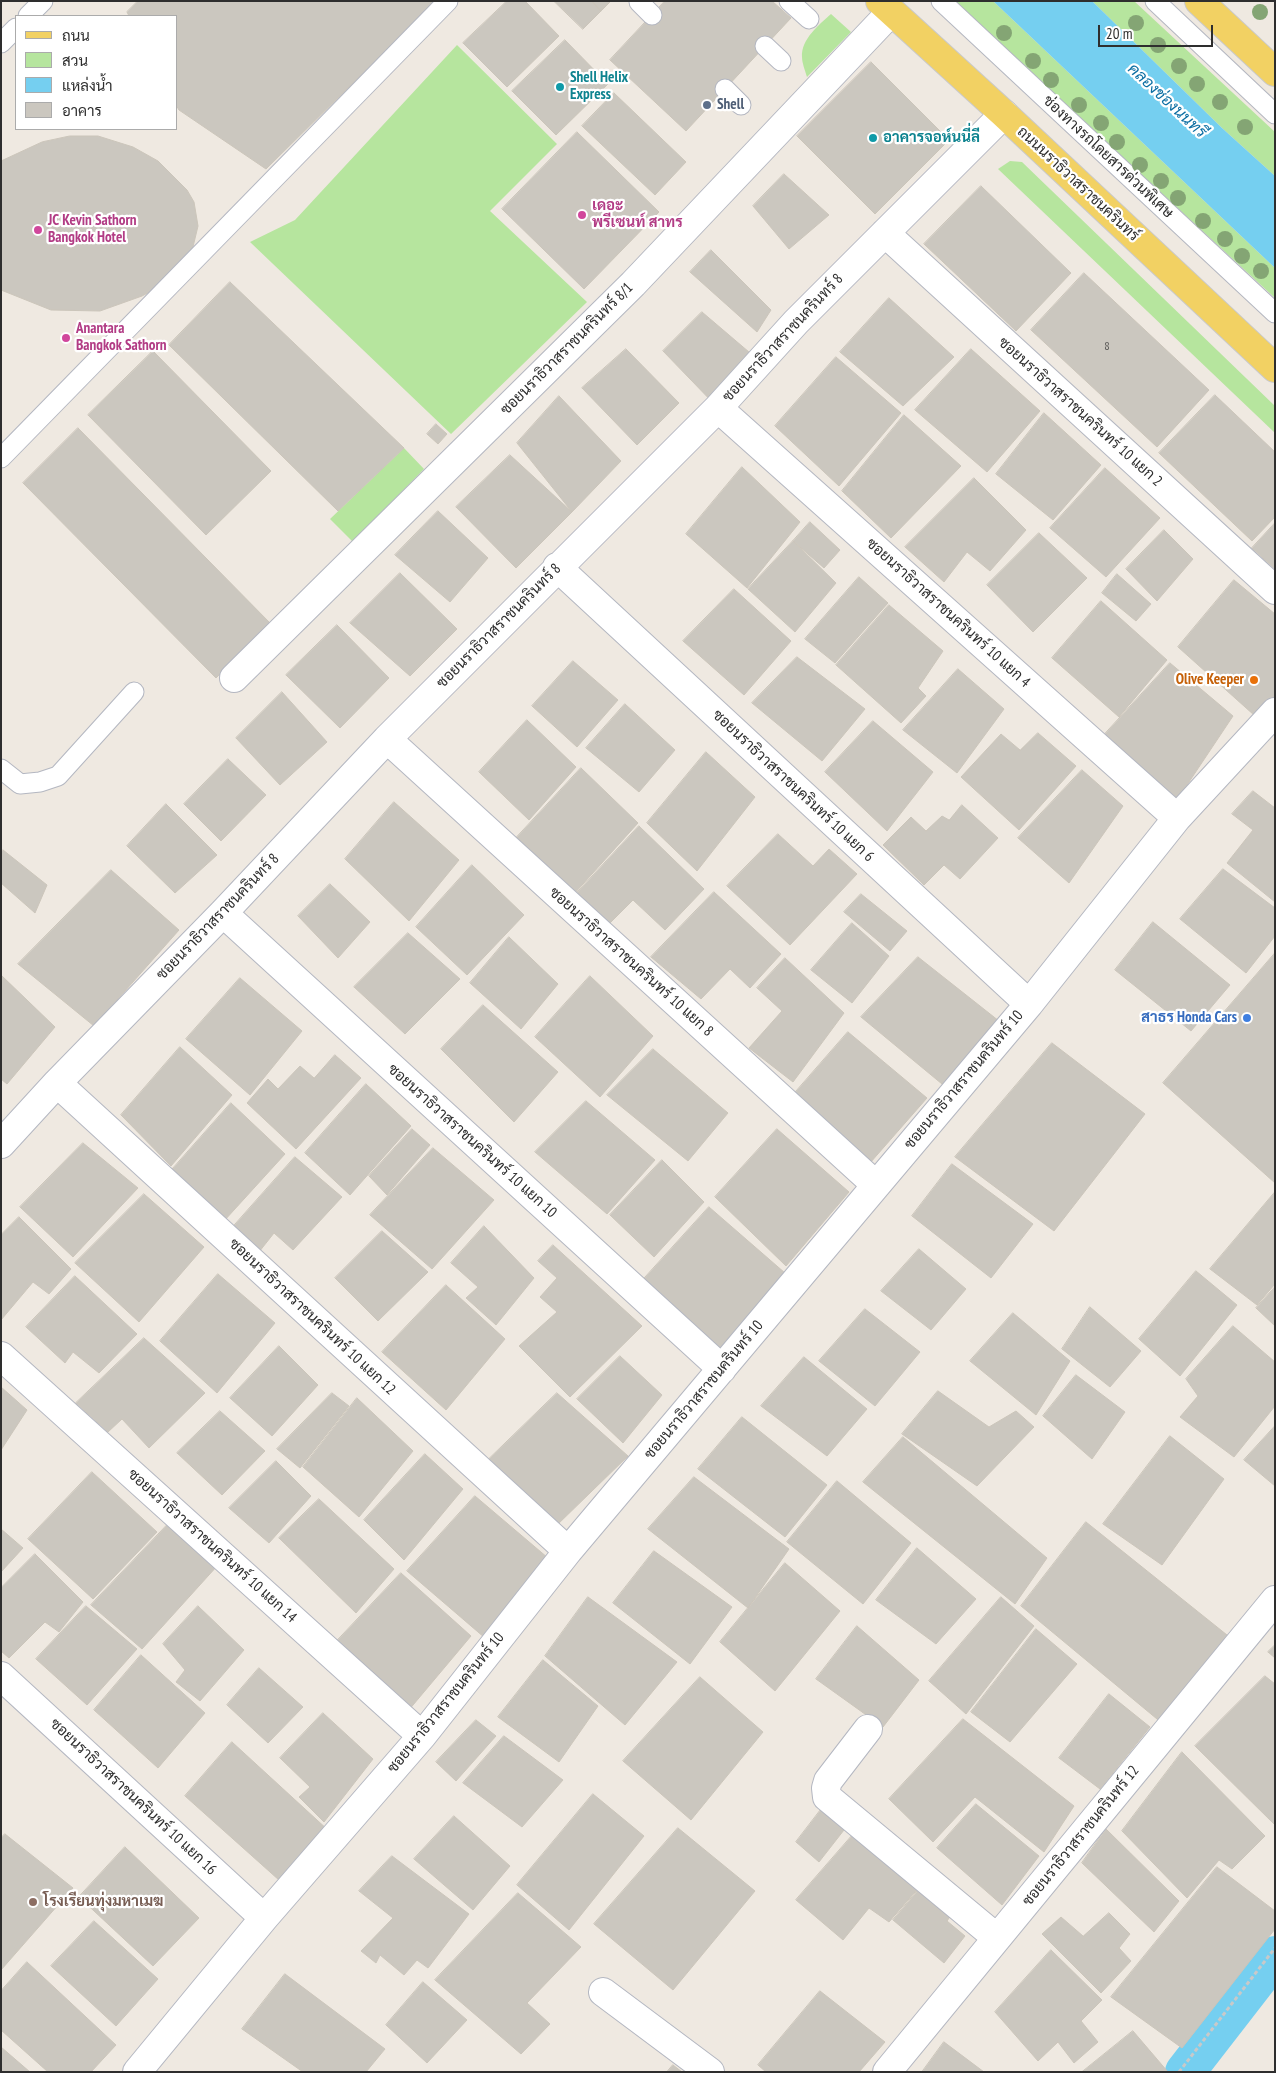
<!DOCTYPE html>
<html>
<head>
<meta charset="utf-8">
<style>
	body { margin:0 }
	#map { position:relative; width:1276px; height:2073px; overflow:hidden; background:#efe9e1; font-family:"PT Sans Narrow",Sarabun,sans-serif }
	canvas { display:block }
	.frame { position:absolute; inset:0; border:2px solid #2e2e2e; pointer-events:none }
	.legend { position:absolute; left:15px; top:15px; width:162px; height:115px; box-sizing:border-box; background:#fff; border:1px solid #ababab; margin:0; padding:6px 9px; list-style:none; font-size:15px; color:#2e2e2e }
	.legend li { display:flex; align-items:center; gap:10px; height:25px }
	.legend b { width:25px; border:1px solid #ababab }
	.scale { position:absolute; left:1098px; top:25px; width:115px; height:22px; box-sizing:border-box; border:2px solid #2e2e2e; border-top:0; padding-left:6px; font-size:15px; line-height:18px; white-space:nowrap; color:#2e2e2e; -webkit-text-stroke:4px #fff; paint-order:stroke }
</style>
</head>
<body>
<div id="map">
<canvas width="1276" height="2073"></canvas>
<div class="frame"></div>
<ul class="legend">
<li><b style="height:6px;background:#f2d163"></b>ถนน</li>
<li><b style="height:14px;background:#b6e59e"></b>สวน</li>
<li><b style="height:14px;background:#75cff0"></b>แหล่งน้ำ</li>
<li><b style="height:14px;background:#cbc7bf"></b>อาคาร</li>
</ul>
<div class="scale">20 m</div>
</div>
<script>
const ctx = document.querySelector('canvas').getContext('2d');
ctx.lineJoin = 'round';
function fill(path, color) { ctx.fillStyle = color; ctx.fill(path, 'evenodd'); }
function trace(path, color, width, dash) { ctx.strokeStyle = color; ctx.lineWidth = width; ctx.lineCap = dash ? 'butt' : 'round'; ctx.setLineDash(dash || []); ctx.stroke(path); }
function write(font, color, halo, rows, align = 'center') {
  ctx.font = font + ' "PT Sans Narrow",Sarabun,sans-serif'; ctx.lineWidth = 4.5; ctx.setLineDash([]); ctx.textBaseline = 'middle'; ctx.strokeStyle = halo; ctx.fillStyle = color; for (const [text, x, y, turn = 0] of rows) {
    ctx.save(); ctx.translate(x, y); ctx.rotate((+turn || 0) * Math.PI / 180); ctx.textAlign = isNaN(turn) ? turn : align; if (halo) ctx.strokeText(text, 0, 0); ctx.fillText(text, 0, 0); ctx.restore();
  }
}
fill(new Path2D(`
	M 953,1 L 993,1 L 1275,268 L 1275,298 Z
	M 1092,1 L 1134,1 L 1275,132 L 1275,176 L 1222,128 Z
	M 831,14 L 851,32 L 807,77 C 805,70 802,63 802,57 C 801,39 819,25 831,14 Z
	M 457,45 L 557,144 L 490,211 L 587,302 L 451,434 L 250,242 L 295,220 Z
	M 1010,161 L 1022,162 L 1275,406 L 1275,433 L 998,169 Z
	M 404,448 L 424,469 L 353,542 L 330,519 Z`), '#b6e59e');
fill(new Path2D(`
	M 993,1 L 1092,1 L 1222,128 L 1275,176 L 1275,268 Z`), '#75cff0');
trace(new Path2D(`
	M 1185,2072 L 1275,1956`), '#75cff0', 40);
const building = new Path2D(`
	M 138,1 L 436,1 L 266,169 L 179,110 L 176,105 L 176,16 L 129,16 L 127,12 Z
	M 507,1 L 525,1 L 559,36 L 507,87 L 463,43 Z
	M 554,1 L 592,1 L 601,11 L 583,29 Z
	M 592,1 L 611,1 L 601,11 Z
	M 665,1 L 772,1 L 791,18 L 686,131 L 610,60 Z
	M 565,40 L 608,84 L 556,135 L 512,91 Z
	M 871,62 L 949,140 L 875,214 L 797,136 Z
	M 614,93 L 686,162 L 655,195 L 582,126 Z
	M 577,132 L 659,212 L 584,289 L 502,209 Z
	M 70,136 L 98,136 L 133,147 L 158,161 L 187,190 L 194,202 L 198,226 L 192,251 L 155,289 L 142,296 L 100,311 L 51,310 L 1,290 L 1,161 L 42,142 Z
	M 784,174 L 829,215 L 789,249 L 753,206 Z
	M 981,186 L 1071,273 L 1016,331 L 924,244 Z
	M 711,250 L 771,310 L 757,332 L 690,272 Z
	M 1084,273 L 1209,390 L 1157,447 L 1031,330 Z
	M 230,282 L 404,448 L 338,511 L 169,345 Z
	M 889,298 L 954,357 L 903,406 L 840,352 Z
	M 702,312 L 756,358 L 718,408 L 663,351 Z
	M 626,349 L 679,403 L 637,445 L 582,388 Z
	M 971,349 L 1040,411 L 987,472 L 915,410 Z
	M 153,351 L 271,471 L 206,535 L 88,415 Z
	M 836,357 L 901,413 L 839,486 L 775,426 Z
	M 1215,395 L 1275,452 L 1275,517 L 1252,541 L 1159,453 Z
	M 559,396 L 621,461 L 572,512 L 517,443 Z
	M 1044,413 L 1101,465 L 1053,520 L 996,474 Z
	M 904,415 L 961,466 L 891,538 L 842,491 Z
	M 436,424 L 447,434 L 438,444 L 427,434 Z
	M 78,428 L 271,624 L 216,678 L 23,483 Z
	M 510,455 L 572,512 L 516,568 L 456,507 Z
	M 742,467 L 800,522 L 747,588 L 686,534 Z
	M 1105,468 L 1160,518 L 1106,577 L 1050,528 Z
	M 974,478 L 1026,530 L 990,571 L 967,552 L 944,582 L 905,547 Z
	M 438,511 L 488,558 L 450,602 L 395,555 Z
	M 810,522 L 840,550 L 824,568 L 793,541 Z
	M 1275,523 L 1275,569 L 1252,548 Z
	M 1164,530 L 1193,559 L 1157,601 L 1126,569 Z
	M 1039,533 L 1087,578 L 1033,632 L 987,585 Z
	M 793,541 L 836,583 L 795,632 L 748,589 Z
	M 400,573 L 457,629 L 410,676 L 350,623 Z
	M 1117,574 L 1151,604 L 1136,621 L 1102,593 Z
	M 859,577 L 888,603 L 835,663 L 805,639 Z
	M 1234,580 L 1275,614 L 1275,711 L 1264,724 L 1178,647 Z
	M 734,589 L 791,641 L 744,695 L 683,641 Z
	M 1101,601 L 1167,660 L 1119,717 L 1052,658 Z
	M 889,605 L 943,651 L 918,688 L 926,696 L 901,723 L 836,665 Z
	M 337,625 L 389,678 L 340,728 L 286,675 Z
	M 797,657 L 865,709 L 822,761 L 752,703 Z
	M 573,661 L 618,700 L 577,747 L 532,706 Z
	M 1170,663 L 1233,716 L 1177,800 L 1104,735 Z
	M 958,669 L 1004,709 L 957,773 L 903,730 Z
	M 282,692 L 327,742 L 280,785 L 236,738 Z
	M 625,704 L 675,750 L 639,792 L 586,748 Z
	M 527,720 L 576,767 L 529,820 L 479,772 Z
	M 873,721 L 933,772 L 887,831 L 825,772 Z
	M 1038,733 L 1076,766 L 1019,830 L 961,777 L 1001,734 L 1020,750 Z
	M 706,752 L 755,797 L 697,871 L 647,823 Z
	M 228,759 L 266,795 L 221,841 L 184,804 Z
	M 581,768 L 638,823 L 574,894 L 517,837 Z
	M 1082,770 L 1123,806 L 1069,883 L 1018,838 Z
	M 1253,791 L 1275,808 L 1275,902 L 1227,863 L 1253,830 L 1232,814 Z
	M 394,802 L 459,860 L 409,921 L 345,859 Z
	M 166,804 L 217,855 L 175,893 L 127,846 Z
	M 962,805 L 998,838 L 960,879 L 944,865 L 924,885 L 883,845 L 911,817 L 926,831 L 942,816 L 949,820 Z
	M 639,826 L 704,889 L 665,930 L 633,900 L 606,927 L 574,896 Z
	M 778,834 L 813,866 L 829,849 L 857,874 L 790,945 L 727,886 Z
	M 3,850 L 47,885 L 35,913 L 1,883 L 1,852 Z
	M 472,865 L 524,915 L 467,975 L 416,927 Z
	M 1223,869 L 1275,908 L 1275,936 L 1246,973 L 1180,919 Z
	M 111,870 L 179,930 L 94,1026 L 18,964 Z
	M 330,884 L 370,922 L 338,958 L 298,916 Z
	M 714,892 L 781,954 L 750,988 L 730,969 L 701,999 L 651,957 Z
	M 861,894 L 907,931 L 890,951 L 844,912 Z
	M 1153,922 L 1230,985 L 1191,1031 L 1115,970 Z
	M 852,923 L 889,956 L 852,1003 L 811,970 Z
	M 408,933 L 460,979 L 405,1034 L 354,987 Z
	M 509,937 L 558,984 L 521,1029 L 470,983 Z
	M 1275,953 L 1275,1183 L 1163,1083 Z
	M 918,957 L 999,1021 L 942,1084 L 861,1017 Z
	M 785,958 L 844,1013 L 793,1082 L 749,1048 L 782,1011 L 757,988 Z
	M 1,975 L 55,1027 L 7,1084 L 1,1079 Z
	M 590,976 L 653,1036 L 600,1097 L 535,1037 Z
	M 240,978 L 302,1031 L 250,1095 L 186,1039 Z
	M 483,1005 L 558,1072 L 514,1122 L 441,1049 Z
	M 848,1032 L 927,1098 L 870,1163 L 793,1095 Z
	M 1052,1043 L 1145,1114 L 1054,1231 L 955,1157 Z
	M 180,1047 L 232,1095 L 171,1166 L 121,1115 Z
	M 653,1049 L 728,1113 L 688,1161 L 607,1095 Z
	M 335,1055 L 361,1078 L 296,1149 L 247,1103 L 268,1079 L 278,1089 L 300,1066 L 314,1078 Z
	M 366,1084 L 411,1126 L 350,1195 L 305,1153 Z
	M 586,1101 L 655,1160 L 607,1214 L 535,1152 Z
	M 231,1103 L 285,1154 L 224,1221 L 169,1173 Z
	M 412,1129 L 430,1145 L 387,1195 L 369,1176 Z
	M 777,1129 L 849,1192 L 786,1266 L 715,1197 Z
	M 83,1143 L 138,1188 L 73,1257 L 20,1207 Z
	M 433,1148 L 494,1200 L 432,1269 L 370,1215 Z
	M 295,1157 L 342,1197 L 293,1250 L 274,1233 L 259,1252 L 232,1228 Z
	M 662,1160 L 704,1202 L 654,1257 L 610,1215 Z
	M 952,1164 L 1033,1224 L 991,1278 L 912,1216 Z
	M 1275,1192 L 1275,1284 L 1257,1305 L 1210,1269 Z
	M 144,1194 L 204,1247 L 139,1322 L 75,1263 Z
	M 709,1207 L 785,1273 L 719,1352 L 641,1282 Z
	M 19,1217 L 71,1269 L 49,1294 L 33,1282 L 1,1320 L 1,1235 Z
	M 484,1226 L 534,1278 L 496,1325 L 466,1298 L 478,1287 L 451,1263 Z
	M 382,1231 L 428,1272 L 378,1321 L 335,1278 Z
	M 553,1245 L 642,1326 L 570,1397 L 519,1346 L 557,1312 L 540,1297 L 557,1278 L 538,1261 Z
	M 919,1249 L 966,1289 L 931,1330 L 881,1291 Z
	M 1196,1271 L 1237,1305 L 1180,1376 L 1139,1339 Z
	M 218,1274 L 275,1323 L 217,1393 L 160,1341 Z
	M 75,1276 L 137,1334 L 99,1373 L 73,1352 L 65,1363 L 26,1327 Z
	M 446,1285 L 505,1339 L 446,1410 L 382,1352 Z
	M 1275,1287 L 1275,1326 L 1256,1308 Z
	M 1090,1307 L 1141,1351 L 1110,1387 L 1062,1349 Z
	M 865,1309 L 920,1352 L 875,1406 L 819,1361 Z
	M 1013,1313 L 1070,1361 L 1036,1415 L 970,1361 Z
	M 1233,1326 L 1275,1362 L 1275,1406 L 1234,1457 L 1180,1417 L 1198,1396 L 1186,1379 Z
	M 144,1338 L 205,1393 L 149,1448 L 122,1419 L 108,1432 L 76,1403 Z
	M 279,1346 L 318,1385 L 272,1436 L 230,1398 Z
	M 620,1356 L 662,1395 L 623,1443 L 577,1399 Z
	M 804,1357 L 867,1409 L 827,1456 L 761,1406 Z
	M 1076,1375 L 1125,1412 L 1092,1459 L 1043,1416 Z
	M 1,1387 L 27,1410 L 1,1450 Z
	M 938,1391 L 989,1427 L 1016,1411 L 1034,1427 L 977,1486 L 902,1434 Z
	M 332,1393 L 349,1406 L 300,1468 L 277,1449 Z
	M 557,1393 L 628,1456 L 555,1527 L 486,1462 Z
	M 357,1398 L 413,1451 L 359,1517 L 303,1467 Z
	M 220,1411 L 265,1451 L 222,1495 L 177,1453 Z
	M 742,1417 L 827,1485 L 785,1537 L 698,1469 Z
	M 1275,1426 L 1275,1486 L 1244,1460 Z
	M 1170,1436 L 1224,1479 L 1162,1565 L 1103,1524 Z
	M 903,1437 L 1047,1558 L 1015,1604 L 863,1482 Z
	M 425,1454 L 463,1489 L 404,1560 L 364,1520 Z
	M 276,1461 L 311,1496 L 269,1543 L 229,1508 Z
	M 92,1472 L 157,1532 L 93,1599 L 28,1539 Z
	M 694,1477 L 789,1549 L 748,1608 L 648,1529 Z
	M 837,1481 L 911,1543 L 863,1604 L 787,1542 Z
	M 475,1496 L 548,1558 L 485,1638 L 407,1571 Z
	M 319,1499 L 394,1569 L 356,1613 L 279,1538 Z
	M 170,1522 L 218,1565 L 142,1649 L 91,1605 Z
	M 1086,1522 L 1232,1639 L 1163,1724 L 1021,1606 Z
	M 1,1529 L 23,1548 L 1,1572 Z
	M 917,1548 L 976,1599 L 936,1644 L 876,1600 Z
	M 654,1551 L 732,1607 L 690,1664 L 613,1603 Z
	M 35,1554 L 83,1602 L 59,1632 L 45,1622 L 9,1658 L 1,1651 L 1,1588 Z
	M 785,1563 L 840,1611 L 775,1691 L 720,1642 Z
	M 401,1573 L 471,1636 L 408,1711 L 335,1643 Z
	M 588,1597 L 677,1662 L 625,1725 L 545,1656 Z
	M 1001,1597 L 1034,1626 L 966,1714 L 929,1681 Z
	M 86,1606 L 137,1649 L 87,1705 L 36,1659 Z
	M 198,1606 L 244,1650 L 200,1701 L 176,1682 L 185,1670 L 163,1644 Z
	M 857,1626 L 919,1680 L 883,1727 L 816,1679 Z
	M 1036,1629 L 1077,1664 L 1010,1742 L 971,1712 Z
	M 1275,1645 L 1275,1658 L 1268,1652 Z
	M 141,1655 L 205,1713 L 158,1768 L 94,1710 Z
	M 543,1660 L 598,1706 L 559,1762 L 498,1717 Z
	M 259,1668 L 303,1707 L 268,1743 L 227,1705 Z
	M 1265,1676 L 1275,1684 L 1275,1825 L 1195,1746 Z
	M 700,1677 L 763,1732 L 691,1820 L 623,1761 Z
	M 1109,1694 L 1150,1727 L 1100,1789 L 1059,1758 Z
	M 323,1713 L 373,1759 L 324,1822 L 299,1797 L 310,1787 L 280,1758 Z
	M 963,1719 L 1074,1806 L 1044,1852 L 975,1797 L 933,1842 L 889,1799 Z
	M 476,1720 L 496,1736 L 456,1781 L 436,1762 Z
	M 504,1736 L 563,1780 L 522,1827 L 463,1783 Z
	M 232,1742 L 329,1831 L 289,1889 L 185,1796 Z
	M 1182,1752 L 1265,1836 L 1232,1869 L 1219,1860 L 1187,1898 L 1122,1831 Z
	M 593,1794 L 644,1836 L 569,1930 L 517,1885 Z
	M 826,1803 L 851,1821 L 819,1862 L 796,1842 Z
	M 976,1804 L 1039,1856 L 1002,1905 L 937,1848 Z
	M 454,1816 L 510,1866 L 473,1910 L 414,1859 Z
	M 678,1828 L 755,1891 L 673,1990 L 594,1924 Z
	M 1106,1829 L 1179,1901 L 1154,1932 L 1082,1863 Z
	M 857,1830 L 921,1885 L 889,1922 L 869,1908 L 843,1940 L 796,1900 Z
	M 5,1834 L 73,1888 L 1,1970 L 1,1838 Z
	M 125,1847 L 199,1918 L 153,1966 L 79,1897 Z
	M 392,1856 L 469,1914 L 428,1968 L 417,1960 L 404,1975 L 380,1955 L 376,1963 L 361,1951 L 393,1918 L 359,1891 Z
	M 1217,1867 L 1275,1911 L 1275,1929 L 1182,2048 L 1111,1997 Z
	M 925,1882 L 956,1908 L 947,1921 L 965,1936 L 944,1963 L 893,1920 Z
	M 518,1893 L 581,1947 L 527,2003 L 550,2024 L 521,2054 L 435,1980 Z
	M 1109,1913 L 1130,1934 L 1119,1948 L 1131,1961 L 1101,1993 L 1042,1934 L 1061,1917 L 1083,1936 Z
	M 94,1921 L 158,1979 L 116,2026 L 51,1966 Z
	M 1051,1950 L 1102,2000 L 1081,2021 L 1098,2042 L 1074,2063 L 1058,2042 L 1038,2061 L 995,2012 Z
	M 27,1962 L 116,2045 L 91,2072 L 48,2072 L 1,2030 L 1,1991 Z
	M 285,1974 L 385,2049 L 366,2072 L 303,2072 L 242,2029 Z
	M 423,1982 L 467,2020 L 427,2063 L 386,2025 Z
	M 820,1991 L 885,2042 L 859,2072 L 766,2072 L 758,2065 Z
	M 1133,2031 L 1168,2072 L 1082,2072 Z
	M 944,2042 L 984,2072 L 922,2072 Z
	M 1,2047 L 30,2072 L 1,2072 Z
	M 673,2065 L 682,2072 L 667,2072 Z`);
fill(building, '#cbc7bf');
trace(building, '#cbc5ba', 1);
const service = new Path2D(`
	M 789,1 L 809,19
	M 941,1 L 1275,313
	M 1155,1 L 1275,114
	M 639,2 L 652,15
	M 28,16 L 43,1
	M 1,43 L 16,28
	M 765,46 L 781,61
	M 725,89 L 741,105
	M 1,458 L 448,1
	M 1,769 L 20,784 L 40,782 L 58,776 L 134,692`);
const minor = new Path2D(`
	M 885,233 L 1275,590
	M 718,408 L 1177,818
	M 557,567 L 1029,1004
	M 234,678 L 633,284 L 891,12
	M 387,739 L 876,1185
	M 223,913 L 722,1369
	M 57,1083 L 568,1551
	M 1,1144 L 57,1083 L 223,913 L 387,739 L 718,408 L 796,322 L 1004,114
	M 1,1356 L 422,1736
	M 1,1676 L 264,1918
	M 868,1729 L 828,1781 L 826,1788 L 827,1797 L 997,1938
	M 603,1992 L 710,2072
	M 137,2072 L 264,1918 L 422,1736 L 568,1551 L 1029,1004 L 1177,818 L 1275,712
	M 887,2072 L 1275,1600`);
const primary = new Path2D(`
	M 880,1 L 1004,114 L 1275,368
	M 1199,1 L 1275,72`);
trace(service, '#b4b7c1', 21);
trace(minor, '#b4b7c1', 30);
trace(primary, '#c9c9c9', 30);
trace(new Path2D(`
	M 1179,2072 L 1275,1948`), '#c9c9c9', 3, [4, 2.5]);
trace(service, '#fff', 19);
trace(minor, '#fff', 28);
trace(primary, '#f2d163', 28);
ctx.fillStyle = '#84a574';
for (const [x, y] of [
	[1260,12],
	[1136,23],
	[1004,33],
	[1158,45],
	[1033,61],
	[1179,66],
	[1051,80],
	[1197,84],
	[1220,102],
	[1079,105],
	[1101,123],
	[1245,127],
	[1117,142],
	[1140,165],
	[1161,181],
	[1178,198],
	[1203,221],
	[1225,239],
	[1242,256],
	[1261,271]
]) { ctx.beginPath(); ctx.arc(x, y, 8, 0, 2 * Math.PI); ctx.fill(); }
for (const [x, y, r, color] of [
	[560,87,5,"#0f9aa8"],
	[707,105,5,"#5c6f8a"],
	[873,138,5,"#0f9aa8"],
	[582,215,5,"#d1479c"],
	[38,230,5,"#d1479c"],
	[66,338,5,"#d1479c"],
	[1254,680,5,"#e8710a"],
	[1247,1018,5,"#3f7fe0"],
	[33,1902,5,"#8d6e63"]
]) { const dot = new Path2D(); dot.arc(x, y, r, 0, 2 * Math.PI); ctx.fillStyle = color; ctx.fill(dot); trace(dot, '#fff', 2); }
write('12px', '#555452', null, [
	["8",1107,347]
]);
write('bold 15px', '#0d838f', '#fff', [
	["Shell Helix",570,78],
	["Express",570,95],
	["อาคารจอห์นนี่ลี",883,138]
], 'left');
write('bold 15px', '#4e5e75', '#fff', [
	["Shell",717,105]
], 'left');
write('15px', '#2e2e2e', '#fff', [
	["ช่องทางรถโดยสารด่วนพิเศษ",1108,157,43],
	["ถนนนราธิวาสราชนครินทร์",1078,184,43],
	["ซอยนราธิวาสราชนครินทร์ 8",783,338,-47],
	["ซอยนราธิวาสราชนครินทร์ 8/1",567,349,-45],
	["ซอยนราธิวาสราชนครินทร์ 10 แยก 2",1080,412,42],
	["ซอยนราธิวาสราชนครินทร์ 10 แยก 4",948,613,42],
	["ซอยนราธิวาสราชนครินทร์ 8",499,626,-45],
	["ซอยนราธิวาสราชนครินทร์ 10 แยก 6",793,786,43],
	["ซอยนราธิวาสราชนครินทร์ 8",218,917,-46],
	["ซอยนราธิวาสราชนครินทร์ 10 แยก 8",631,962,42],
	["ซอยนราธิวาสราชนครินทร์ 10",964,1080,-50],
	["ซอยนราธิวาสราชนครินทร์ 10 แยก 10",472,1141,42],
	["ซอยนราธิวาสราชนครินทร์ 10 แยก 12",312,1317,43],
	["ซอยนราธิวาสราชนครินทร์ 10",704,1390,-50],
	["ซอยนราธิวาสราชนครินทร์ 10 แยก 14",212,1546,42],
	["ซอยนราธิวาสราชนครินทร์ 10",446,1703,-51],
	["ซอยนราธิวาสราชนครินทร์ 10 แยก 16",133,1797,43],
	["ซอยนราธิวาสราชนครินทร์ 12",1081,1836,-51]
]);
write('bold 15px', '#b23c85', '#fff', [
	["เดอะ",592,206],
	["พรีเซนท์ สาทร",592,223],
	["JC Kevin Sathorn",48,221],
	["Bangkok Hotel",48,238],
	["Anantara",76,329],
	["Bangkok Sathorn",76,346]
], 'left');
write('bold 15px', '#c56008', '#fff', [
	["Olive Keeper",1244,680]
], 'right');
write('bold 15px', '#366cbe', '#fff', [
	["สาธร Honda Cars",1237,1018]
], 'right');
write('bold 15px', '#785e54', '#fff', [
	["โรงเรียนทุ่งมหาเมฆ",43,1902]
], 'left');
write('italic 16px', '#0d6fa3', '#fff', [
	["คลองช่องนนทรี",1167,101,43]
]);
</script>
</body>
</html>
